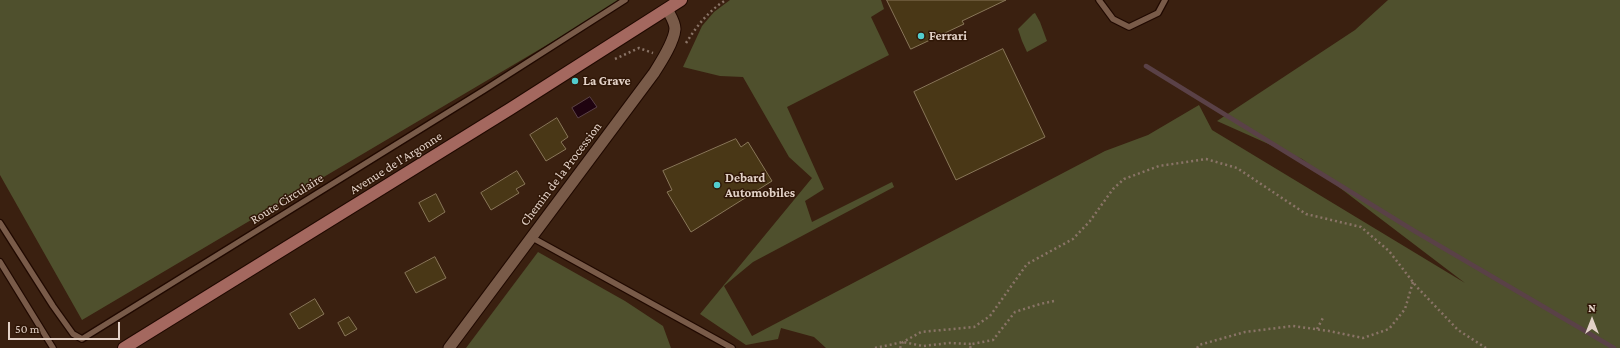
<!DOCTYPE html>
<html>
<head>
<meta charset="utf-8">
<style>
	body { margin:0 }
	#map { position:relative; width:1620px; height:348px; overflow:hidden; background:#3a2010; font-family:"Crimson Pro",serif }
	canvas { display:block }
	.north { position:absolute; left:1572px; top:300px; width:40px; height:40px; -webkit-text-stroke:3px #301707; paint-order:stroke; rotate:0deg; font-size:11px; font-weight:700; line-height:16px; text-align:center; color:#e3d2c8 }
	.north::after { content:''; display:block; margin:auto; width:14px; height:18px; background:#e3d2c8; clip-path:polygon(50% 0,100% 100%,50% 72%,0 100%) }
	.scale { position:absolute; left:8px; top:322px; width:112px; height:18px; box-sizing:border-box; border:2px solid #e3d2c8; border-top:0; padding-left:5px; font-size:12px; line-height:14px; white-space:nowrap; color:#e3d2c8; -webkit-text-stroke:3px #301707; paint-order:stroke }
</style>
</head>
<body>
<div id="map">
<canvas width="1620" height="348"></canvas>
<div class="north">N</div>
<div class="scale">50 m</div>
</div>
<script>
const ctx = document.querySelector('canvas').getContext('2d');
ctx.lineJoin = 'round';
function fill(path, color) { ctx.fillStyle = color; ctx.fill(path, 'evenodd'); }
function trace(path, color, width, dash) { ctx.strokeStyle = color; ctx.lineWidth = width; ctx.lineCap = dash ? 'butt' : 'round'; ctx.setLineDash(dash || []); ctx.stroke(path); }
function write(font, color, halo, rows, align = 'center') {
  ctx.font = font + ' "Crimson Pro",serif'; ctx.lineWidth = 3; ctx.setLineDash([]); ctx.textBaseline = 'middle'; ctx.strokeStyle = halo; ctx.fillStyle = color; for (const [text, x, y, turn = 0] of rows) {
    ctx.save(); ctx.translate(x, y); ctx.rotate((+turn || 0) * Math.PI / 180); ctx.textAlign = isNaN(turn) ? turn : align; if (halo) ctx.strokeText(text, 0, 0); ctx.fillText(text, 0, 0); ctx.restore();
  }
}
fill(new Path2D(`
	M 0,0 L 623,0 L 82,320 L 0,175 Z
	M 730,0 L 881,0 L 884,9 L 871,17 L 889,55 L 787,107 L 824,189 L 805,201 L 812,222 L 892,182 L 894,187 L 753,262 L 724,286 L 752,336 L 1105,151 L 1148,135 L 1199,105 L 1212,130 L 1465,283 L 1302,159 L 1217,121 L 1355,30 L 1388,0 L 1620,0 L 1620,348 L 826,348 L 814,337 L 781,328 L 778,339 L 746,345 L 700,314 L 812,178 L 789,157 L 743,77 L 720,76 L 683,67 L 702,26 L 714,12 Z
	M 1035,13 L 1040,22 L 1047,41 L 1027,52 L 1022,41 L 1018,29 L 1033,14 Z
	M 538,252 L 625,301 L 663,326 L 671,348 L 466,348 Z`), '#4f502d');
const water = new Path2D(`
	M 590,97 L 597,107 L 578,118 L 572,108 Z`);
fill(water, '#1f0310');
trace(water, '#5a4147', 1);
trace(new Path2D(`
	M 1146,66 L 1416,232 L 1614,348`), '#5a4147', 4.5);
const building = new Path2D(`
	M 887,0 L 1006,0 L 962,21 L 964,24 L 911,49 Z
	M 1003,49 L 1045,137 L 956,180 L 914,92 Z
	M 557,118 L 568,137 L 561,142 L 566,149 L 546,161 L 530,135 Z
	M 736,139 L 741,147 L 748,142 L 772,181 L 691,232 L 667,192 L 672,190 L 663,171 Z
	M 517,171 L 525,184 L 516,189 L 519,193 L 491,210 L 481,193 Z
	M 436,194 L 445,212 L 429,222 L 419,203 Z
	M 435,257 L 446,278 L 416,293 L 405,273 Z
	M 315,299 L 324,314 L 299,329 L 290,314 Z
	M 349,317 L 357,329 L 345,336 L 338,323 Z`);
fill(building, '#493716');
trace(building, '#897759', 1);
const lane = new Path2D(`
	M 1099,0 L 1113,19 L 1129,27 L 1158,13 L 1165,0
	M 0,223 L 53,306 L 73,334 L 82,339 L 484,90 L 625,0
	M 531,237 L 732,348
	M 0,262 L 53,348`);
const street = new Path2D(`
	M 449,348 L 654,73 C 661,62 674,42 675,29 C 675,22 670,15 667,9`);
const primary = new Path2D(`
	M 124,348 L 510,109 L 681,0`);
trace(lane, '#200900', 8);
trace(street, '#200900', 13);
trace(primary, '#200900', 14);
trace(new Path2D(`
	M 686,43 C 697,26 708,11 726,0
	M 615,59 L 639,48 L 653,53
	M 1317,329 L 1324,316
	M 875,348 L 903,342 L 923,346 L 949,343 L 972,344
	M 900,348 L 903,342 L 921,332 L 974,327 L 990,316 L 1027,264 L 1073,239 L 1090,221 L 1113,189 L 1124,179 L 1159,166 L 1206,159 L 1237,168 L 1306,214 L 1361,227 L 1389,251 L 1416,286 L 1458,330 L 1486,348
	M 970,348 L 972,344 L 993,340 L 1015,312 L 1040,304 L 1054,301
	M 1197,348 L 1199,345 L 1245,332 L 1293,326 L 1329,331 L 1363,338 L 1389,329 L 1405,309 L 1413,282`), '#8a7467', 2.5, [2, 3]);
trace(lane, '#795b49', 5.5);
trace(street, '#795b49', 11);
trace(primary, '#a4685f', 12);
for (const [x, y, r, color] of [
	[921,36,4,"#52cdce"],
	[575,81,4,"#52cdce"],
	[717,185,4,"#52cdce"]
]) { const dot = new Path2D(); dot.arc(x, y, r, 0, 2 * Math.PI); ctx.fillStyle = color; ctx.fill(dot); trace(dot, '#301707', 1.5); }
write('bold 13px', '#e3d2c8', '#301707', [
	["Ferrari",929,36],
	["La Grave",583,81],
	["Debard",725,178],
	["Automobiles",725,193]
], 'left');
write('13px', '#e3d2c8', '#301707', [
	["Avenue de l'Argonne",396,163,-32],
	["Chemin de la Procession",561,174,-53],
	["Route Circulaire",287,199,-32]
]);
</script>
</body>
</html>
